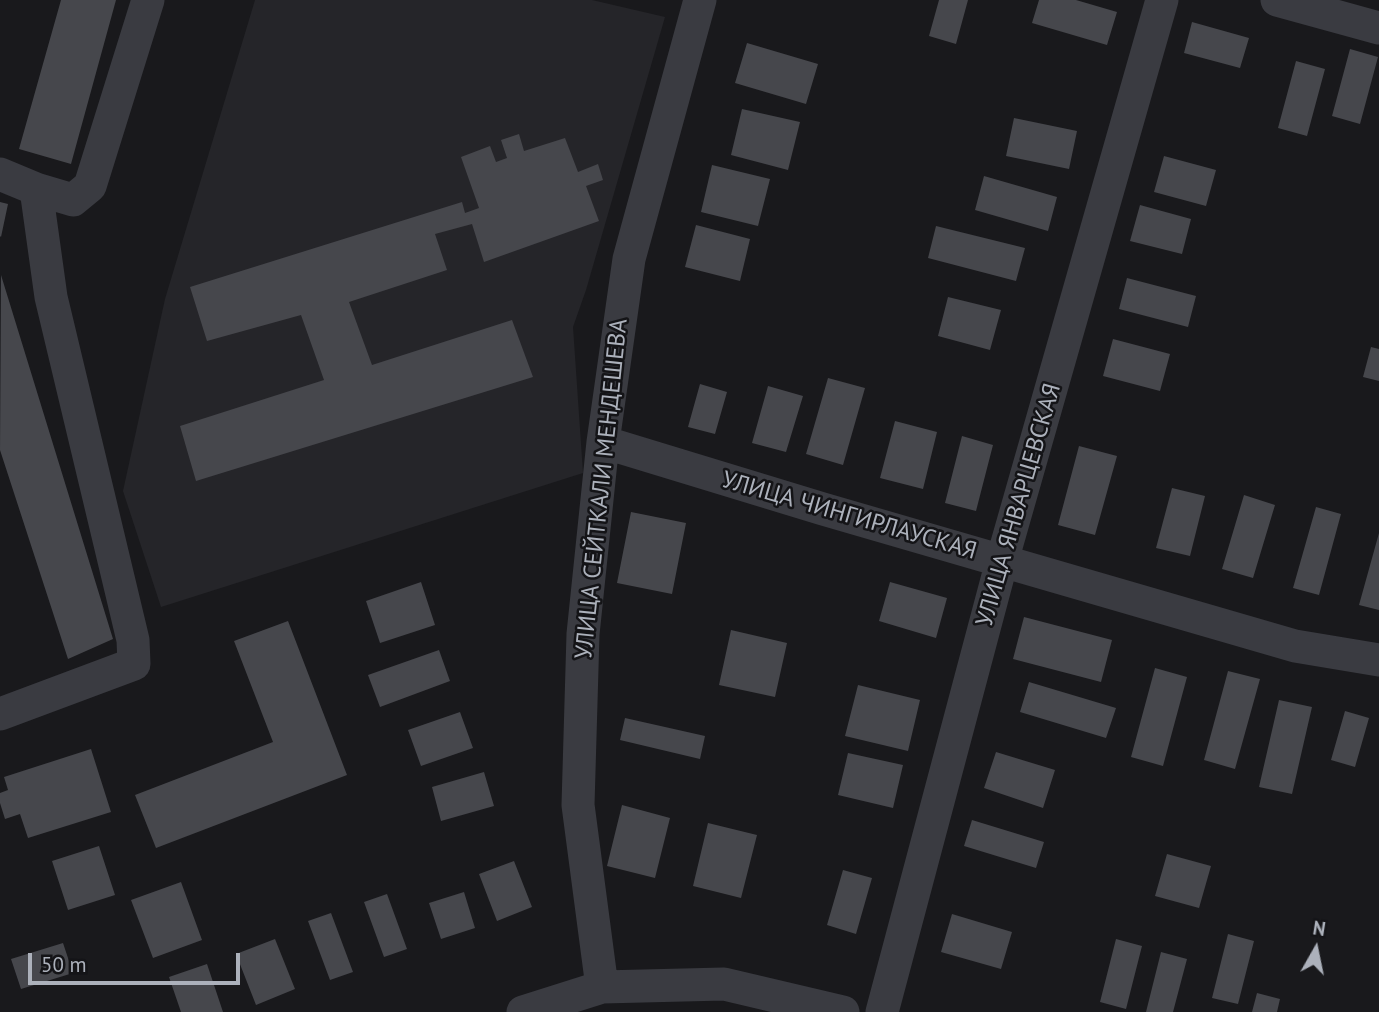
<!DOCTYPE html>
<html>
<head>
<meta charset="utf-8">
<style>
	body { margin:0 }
	#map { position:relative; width:1379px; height:1012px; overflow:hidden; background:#19191c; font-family:"PT Sans",sans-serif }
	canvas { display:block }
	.north { position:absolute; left:1281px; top:914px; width:70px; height:70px; -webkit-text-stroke:5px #141417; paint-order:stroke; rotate:9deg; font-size:19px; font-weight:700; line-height:28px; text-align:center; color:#acb1bb }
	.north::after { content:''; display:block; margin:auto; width:24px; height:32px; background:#acb1bb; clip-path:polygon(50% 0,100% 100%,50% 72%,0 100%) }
	.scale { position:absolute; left:28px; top:953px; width:212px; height:32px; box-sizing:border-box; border:4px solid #acb1bb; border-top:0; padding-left:9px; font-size:21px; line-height:24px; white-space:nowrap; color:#acb1bb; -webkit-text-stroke:5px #141417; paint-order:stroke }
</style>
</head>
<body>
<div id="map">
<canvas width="1379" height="1012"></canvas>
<div class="north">N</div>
<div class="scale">50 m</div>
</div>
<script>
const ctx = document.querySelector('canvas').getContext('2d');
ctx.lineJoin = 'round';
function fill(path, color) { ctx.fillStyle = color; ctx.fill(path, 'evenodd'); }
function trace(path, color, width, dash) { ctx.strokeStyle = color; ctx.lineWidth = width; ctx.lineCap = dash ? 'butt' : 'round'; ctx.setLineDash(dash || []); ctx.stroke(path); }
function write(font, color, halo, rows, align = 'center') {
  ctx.font = font + ' "PT Sans",sans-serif'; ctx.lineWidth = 5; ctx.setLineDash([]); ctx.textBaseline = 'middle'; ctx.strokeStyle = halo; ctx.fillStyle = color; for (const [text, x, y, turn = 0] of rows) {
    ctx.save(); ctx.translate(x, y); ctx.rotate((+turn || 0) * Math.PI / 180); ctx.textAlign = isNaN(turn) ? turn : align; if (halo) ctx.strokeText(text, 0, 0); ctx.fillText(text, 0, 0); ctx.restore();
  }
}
fill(new Path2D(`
	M 255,0 L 592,0 L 665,17 L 586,290 L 573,327 L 583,473 L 161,607 L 123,491 L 165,299 Z`), '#252529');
fill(new Path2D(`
	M 61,0 L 116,0 L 71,164 L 19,149 Z
	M 939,0 L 968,0 L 956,44 L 929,36 Z
	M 1039,0 L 1076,0 L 1117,12 L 1107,45 L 1032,23 Z
	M 1192,22 L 1249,38 L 1240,68 L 1184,53 Z
	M 747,43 L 818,64 L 806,104 L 735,83 Z
	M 1350,49 L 1378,57 L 1360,124 L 1332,116 Z
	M 1296,61 L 1325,69 L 1307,136 L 1278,128 Z
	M 742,109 L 800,122 L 788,170 L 731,155 Z
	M 1014,118 L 1077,131 L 1069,169 L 1006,156 Z
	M 519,134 L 524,151 L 565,138 L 578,172 L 598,164 L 603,180 L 586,186 L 599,221 L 484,262 L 472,224 L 435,234 L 447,270 L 349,302 L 372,365 L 512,320 L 533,377 L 196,481 L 180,426 L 324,380 L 301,315 L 207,341 L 190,287 L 462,202 L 465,213 L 479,208 L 461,157 L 490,146 L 496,162 L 507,158 L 501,140 Z
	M 1164,156 L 1216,170 L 1206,206 L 1154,192 Z
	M 712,165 L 770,179 L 758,226 L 701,212 Z
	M 984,176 L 1057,197 L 1048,231 L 975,210 Z
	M 0,202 L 8,204 L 1,237 L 0,236 Z
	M 1140,205 L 1191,219 L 1182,254 L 1130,241 Z
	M 696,225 L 750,239 L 740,281 L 685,267 Z
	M 936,226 L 1025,248 L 1016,281 L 928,258 Z
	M 1,275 L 113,639 L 68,659 L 0,450 Z
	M 1127,278 L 1196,296 L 1188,327 L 1119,309 Z
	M 948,297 L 1001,310 L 990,350 L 938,336 Z
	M 1113,339 L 1170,354 L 1160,391 L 1103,376 Z
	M 1371,347 L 1379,349 L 1379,381 L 1363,377 Z
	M 828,378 L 865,388 L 843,465 L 806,454 Z
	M 700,384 L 727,392 L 715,434 L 688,427 Z
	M 768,386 L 803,396 L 786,452 L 752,443 Z
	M 895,421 L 937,432 L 923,489 L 880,478 Z
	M 962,436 L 993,445 L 976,511 L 945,503 Z
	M 1079,446 L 1117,456 L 1095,535 L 1058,525 Z
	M 1172,488 L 1205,496 L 1190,556 L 1156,548 Z
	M 1244,495 L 1275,505 L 1253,578 L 1222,569 Z
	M 1316,507 L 1341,514 L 1319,595 L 1293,588 Z
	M 631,512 L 686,523 L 672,594 L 617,583 Z
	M 1379,533 L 1379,610 L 1359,605 Z
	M 421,582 L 435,625 L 380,643 L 366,601 Z
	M 890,582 L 947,598 L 936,638 L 879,621 Z
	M 1024,617 L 1112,640 L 1101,682 L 1013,659 Z
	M 288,621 L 347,775 L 156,848 L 135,795 L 273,742 L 234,641 Z
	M 731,630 L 787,643 L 775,697 L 719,685 Z
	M 439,650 L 450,681 L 380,707 L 368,675 Z
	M 1155,668 L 1187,677 L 1163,766 L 1131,757 Z
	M 1228,671 L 1260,679 L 1235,769 L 1204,760 Z
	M 1029,682 L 1116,708 L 1106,738 L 1020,712 Z
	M 858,685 L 920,700 L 908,751 L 845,736 Z
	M 1279,700 L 1312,707 L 1292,794 L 1259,787 Z
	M 1345,711 L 1369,718 L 1355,767 L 1331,760 Z
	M 460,712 L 473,748 L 421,766 L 408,730 Z
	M 625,718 L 705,736 L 700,759 L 620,740 Z
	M 91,749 L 111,812 L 28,838 L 20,814 L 5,819 L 0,803 L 0,793 L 8,790 L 4,777 Z
	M 996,752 L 1055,770 L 1043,808 L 984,788 Z
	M 848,753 L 903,765 L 893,808 L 838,795 Z
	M 484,772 L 494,806 L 441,821 L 432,787 Z
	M 622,805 L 670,818 L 655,878 L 607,866 Z
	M 972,820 L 1044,842 L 1036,868 L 964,846 Z
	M 708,823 L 757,835 L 741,898 L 693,886 Z
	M 99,846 L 115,895 L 68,910 L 52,861 Z
	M 1167,854 L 1211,866 L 1199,908 L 1155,896 Z
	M 514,861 L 532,907 L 497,921 L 479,874 Z
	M 843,870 L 872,878 L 856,934 L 827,925 Z
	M 181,882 L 202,940 L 153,958 L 131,900 Z
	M 464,892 L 475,928 L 441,939 L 429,903 Z
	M 387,894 L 407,949 L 384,957 L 364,902 Z
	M 331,913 L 353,972 L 330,980 L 308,921 Z
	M 952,914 L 1012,932 L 1001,969 L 941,952 Z
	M 1228,934 L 1254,941 L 1238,1004 L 1212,998 Z
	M 275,939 L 295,989 L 256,1005 L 236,954 Z
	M 1116,939 L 1142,946 L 1126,1009 L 1100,1002 Z
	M 63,943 L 73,973 L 21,989 L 11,959 Z
	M 1161,952 L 1187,959 L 1173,1012 L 1146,1012 Z
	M 207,964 L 223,1012 L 181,1012 L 169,977 Z
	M 1257,993 L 1280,999 L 1277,1012 L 1252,1012 Z`), '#46474c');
trace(new Path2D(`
	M 1277,0 L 1379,28
	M 0,174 L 36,189 L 51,297 L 133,640 L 134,664 L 0,714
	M 36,189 L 73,200 L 90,186 L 148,0
	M 603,442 L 823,509 L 1295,646 L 1379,660
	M 602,987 L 578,805 L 583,634 L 603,442 L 629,259 L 700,0
	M 523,1012 L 602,987 L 724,984 L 843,1012
	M 882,1012 L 1002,561 L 1162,0`), '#3a3b41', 33);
write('24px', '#acb1bb', '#141417', [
	["УЛИЦА СЕЙТКАЛИ МЕНДЕШЕВА",602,489,-84],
	["УЛИЦА ЯНВАРЦЕВСКАЯ",1019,505,-74],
	["УЛИЦА ЧИНГИРЛАУСКАЯ",849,516,16]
]);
</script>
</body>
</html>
